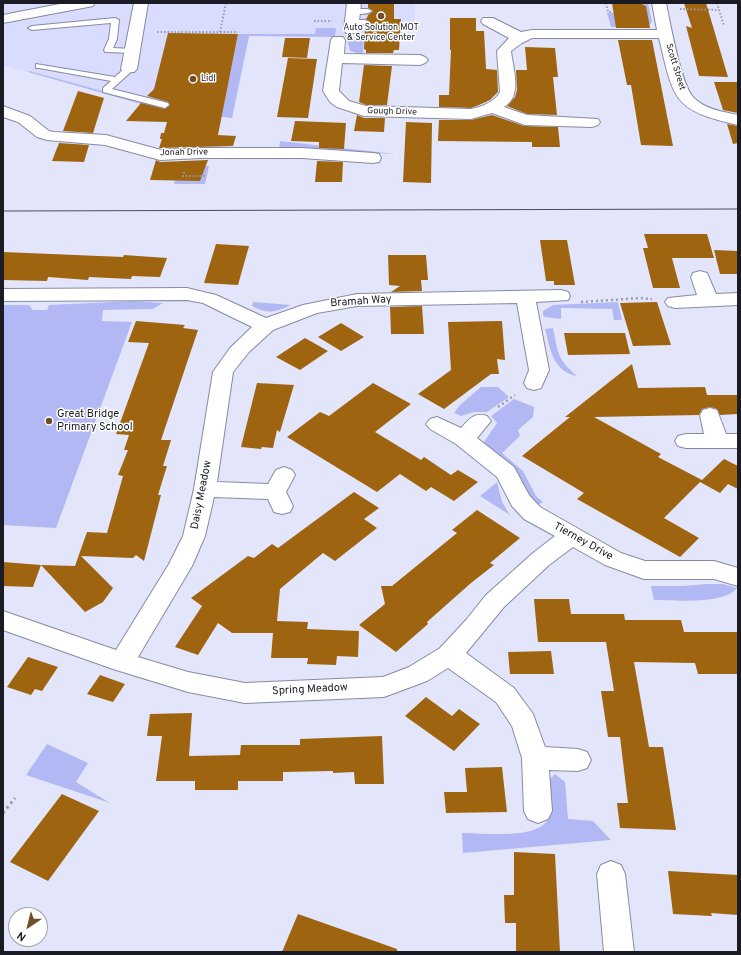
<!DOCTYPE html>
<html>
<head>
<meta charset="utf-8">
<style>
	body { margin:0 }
	#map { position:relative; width:741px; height:955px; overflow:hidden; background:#e3e6fb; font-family:Overpass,sans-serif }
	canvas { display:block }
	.frame { position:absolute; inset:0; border:4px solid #1a1b24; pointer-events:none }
	.north { position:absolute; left:8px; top:907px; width:40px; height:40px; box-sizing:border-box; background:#fff; border:1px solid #a3a4a7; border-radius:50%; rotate:215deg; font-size:11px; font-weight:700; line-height:16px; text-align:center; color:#1a1b24 }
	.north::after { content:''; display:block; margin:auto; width:14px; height:18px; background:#704e26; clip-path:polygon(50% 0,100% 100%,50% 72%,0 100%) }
</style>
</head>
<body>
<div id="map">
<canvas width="741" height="955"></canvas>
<div class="frame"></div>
<div class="north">N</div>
</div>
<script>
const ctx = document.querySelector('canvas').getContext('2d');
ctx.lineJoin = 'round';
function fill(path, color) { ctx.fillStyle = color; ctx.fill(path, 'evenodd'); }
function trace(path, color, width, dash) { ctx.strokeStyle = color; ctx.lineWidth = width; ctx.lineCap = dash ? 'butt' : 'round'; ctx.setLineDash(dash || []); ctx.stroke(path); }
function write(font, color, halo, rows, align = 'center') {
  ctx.font = font + ' Overpass,sans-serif'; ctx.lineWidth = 3; ctx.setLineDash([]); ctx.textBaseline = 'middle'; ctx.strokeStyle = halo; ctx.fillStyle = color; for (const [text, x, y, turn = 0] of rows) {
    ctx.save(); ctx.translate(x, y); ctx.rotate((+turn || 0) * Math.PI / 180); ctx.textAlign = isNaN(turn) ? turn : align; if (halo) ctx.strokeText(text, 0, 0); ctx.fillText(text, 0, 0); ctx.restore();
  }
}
fill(new Path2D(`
	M 3,3 L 415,3 L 415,26 L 365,25 L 364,37 L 249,36 L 232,118 L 197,114 L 191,118 L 3,65 Z`), '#d9dcfe');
fill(new Path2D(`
	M 641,3 L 648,3 L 652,22 L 647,27 L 611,27 L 607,13 L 614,13 Z
	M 316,28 L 336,28 L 335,37 L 249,36 L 232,118 L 197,114 L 191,118 L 28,72 L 29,71 L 164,108 L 223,109 L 238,34 L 315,34 Z
	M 346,37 L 364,37 L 363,55 L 350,51 Z
	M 280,141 L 395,154 L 279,149 Z
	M 179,166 L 209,166 L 205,184 L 174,184 Z
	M 134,301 L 163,303 L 153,309 L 103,310 L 102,321 L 132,322 L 56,528 L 3,525 L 3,305 L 29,305 L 33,310 L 47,310 L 49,305 Z
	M 253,302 L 291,305 C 276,312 268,315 252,306 Z
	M 618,302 L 622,320 L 614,320 L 612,309 L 561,308 L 561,319 L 545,317 L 543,315 L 543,311 L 553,305 Z
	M 553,328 C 558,353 557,359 577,376 C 553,372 550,348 545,329 Z
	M 481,387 L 498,387 L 509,397 L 487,412 L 474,412 L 461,416 L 454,413 L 460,405 Z
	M 514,399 L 534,407 L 533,417 L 518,430 L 520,436 L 502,453 L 523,471 L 536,496 L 543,502 L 536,506 L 524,488 L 516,471 L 487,447 L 484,442 L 497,423 L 491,416 Z
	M 497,482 L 502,502 L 510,515 L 480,496 Z
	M 707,584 L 723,584 L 737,588 C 724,605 674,600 654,600 L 651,586 L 682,586 Z
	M 47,744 L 88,763 L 76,782 L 110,803 L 26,775 Z
	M 555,774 L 565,782 L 568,819 L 593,821 L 611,840 L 463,853 L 462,833 C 482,833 538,840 548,819 C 551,812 548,791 547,782 Z`), '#b2b8f4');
fill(new Path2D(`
	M 368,3 L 394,3 L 394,19 L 401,19 L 399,50 L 394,50 L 393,53 L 366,53 L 366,50 L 364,49 L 365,26 L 370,22 L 365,18 L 367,18 L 368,15 L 373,11 L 368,8 Z
	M 612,3 L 639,3 L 646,6 L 650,28 L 616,28 Z
	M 684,3 L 706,3 L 728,77 L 699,76 L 686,26 L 692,28 Z
	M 450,18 L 476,18 L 476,31 L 484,31 L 486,69 L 497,70 L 498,92 L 490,100 L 479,105 L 471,108 L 439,107 L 439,95 L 449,95 L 451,50 L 450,50 Z
	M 168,33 L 238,34 L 218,135 L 236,136 L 233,146 L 161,148 L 159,148 L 162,139 L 160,139 L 161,133 L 164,133 L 167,122 L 126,121 L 141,103 L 165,109 L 170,105 L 168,102 L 147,96 L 154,89 Z
	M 285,38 L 310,38 L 307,58 L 282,57 Z
	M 618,40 L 652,40 L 673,146 L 641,145 L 631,85 L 627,85 Z
	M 525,47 L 555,48 L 558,77 L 553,77 L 557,115 L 527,114 L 507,106 L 515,97 L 517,90 L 516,70 L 527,70 Z
	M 288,58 L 317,59 L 308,118 L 277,117 Z
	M 364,65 L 392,66 L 387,105 L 366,105 L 359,102 Z
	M 714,82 L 738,82 L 738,113 L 723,110 Z
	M 78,91 L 104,98 L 93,133 L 63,131 Z
	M 357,115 L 364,118 L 385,118 L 384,132 L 354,131 Z
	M 492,115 L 524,126 L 558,127 L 560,147 L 532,147 L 532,142 L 438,141 L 439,120 L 471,120 Z
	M 295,121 L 346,123 L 344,149 L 319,148 L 319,142 L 291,141 Z
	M 406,122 L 432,123 L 431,183 L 403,182 Z
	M 727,124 L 738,126 L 738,143 L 733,144 Z
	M 59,143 L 89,145 L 84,162 L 52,161 Z
	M 156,160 L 160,162 L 208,160 L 200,181 L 150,180 Z
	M 317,161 L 343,162 L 342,182 L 315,182 Z
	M 644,234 L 707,234 L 714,258 L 672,258 L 680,288 L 653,288 L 643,248 L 648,248 Z
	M 540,240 L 567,240 L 575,285 L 554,285 L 554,281 L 546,281 Z
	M 216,244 L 249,246 L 238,285 L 204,283 Z
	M 714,250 L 738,251 L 738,274 L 720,274 Z
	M 3,252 L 123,257 L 124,255 L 167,258 L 160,277 L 132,276 L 131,279 L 89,277 L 88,280 L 48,277 L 47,281 L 3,280 Z
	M 388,255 L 426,255 L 428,280 L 421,280 L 422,291 L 391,292 L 400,286 L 389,285 Z
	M 657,302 L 671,345 L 633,346 L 620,303 Z
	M 422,306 L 424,334 L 391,334 L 390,307 Z
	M 136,321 L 185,325 L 183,328 L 198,330 L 161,440 L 171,440 L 163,466 L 167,466 L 158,495 L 161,495 L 144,561 L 136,555 L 133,558 L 81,556 L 113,588 L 103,602 L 85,612 L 41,565 L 75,566 L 87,532 L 107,533 L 123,476 L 118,475 L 128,450 L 124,450 L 129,435 L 116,434 L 149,343 L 128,342 Z
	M 502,321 L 505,360 L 497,359 L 499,374 L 491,374 L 444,409 L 418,394 L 451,370 L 448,322 Z
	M 341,323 L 364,337 L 341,351 L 318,337 Z
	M 564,333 L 625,333 L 630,354 L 568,355 Z
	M 305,338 L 328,351 L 300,370 L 276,357 Z
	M 632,364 L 638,388 L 705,387 L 707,395 L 738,395 L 738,414 L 720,415 L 717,409 L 710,407 L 702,409 L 699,415 L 594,417 L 661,454 L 658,457 L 702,480 L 724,459 L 738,466 L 738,489 L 728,484 L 720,493 L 700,482 L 664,518 L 699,538 L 680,557 L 577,499 L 584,493 L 522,456 L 570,417 L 565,417 Z
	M 257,383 L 294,385 L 280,432 L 277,430 L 273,448 L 262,447 L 261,449 L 241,447 Z
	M 373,383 L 411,404 L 375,432 L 421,460 L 424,457 L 451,475 L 458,470 L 478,482 L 454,501 L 431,487 L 426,491 L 400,474 L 377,492 L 287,437 L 320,412 L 329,416 Z
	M 354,492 L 379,508 L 364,519 L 377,528 L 335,561 L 323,553 L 280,589 L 277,621 L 308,622 L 307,629 L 359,631 L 358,657 L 337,656 L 336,665 L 307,664 L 308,658 L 271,658 L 273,633 L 232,633 L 218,623 L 198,655 L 175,647 L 202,606 L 191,598 L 248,556 L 254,558 L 272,544 L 278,548 Z
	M 477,510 L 520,538 L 490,563 L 494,565 L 471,583 L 427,622 L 428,624 L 396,652 L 359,625 L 385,604 L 381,586 L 392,586 L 457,533 L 452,530 Z
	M 3,562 L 41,565 L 33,587 L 3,586 Z
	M 534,599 L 569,599 L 571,614 L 624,614 L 625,620 L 681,620 L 684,632 L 738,632 L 738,674 L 698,674 L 695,663 L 634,662 L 649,747 L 663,747 L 676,830 L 620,828 L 617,803 L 628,803 L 620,737 L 608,737 L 601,691 L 614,691 L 606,642 L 538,642 Z
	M 551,651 L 554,674 L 510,674 L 508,652 Z
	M 28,657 L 58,667 L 42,691 L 35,689 L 31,695 L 7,687 Z
	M 100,675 L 125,684 L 113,702 L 87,694 Z
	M 426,697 L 452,716 L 459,709 L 480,724 L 454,751 L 405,716 Z
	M 192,713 L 189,756 L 240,755 L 241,745 L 300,745 L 300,739 L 382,736 L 384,784 L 355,784 L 354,772 L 333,773 L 333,771 L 283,772 L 283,781 L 238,781 L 238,790 L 195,790 L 195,781 L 156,781 L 162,736 L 147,736 L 150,714 Z
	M 502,767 L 507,812 L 446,813 L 444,792 L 467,792 L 465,768 Z
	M 62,794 L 99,811 L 48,881 L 10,862 Z
	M 514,852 L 555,854 L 560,952 L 516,952 L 516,923 L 505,923 L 504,895 L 514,895 Z
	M 668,871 L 738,875 L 738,915 L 711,913 L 712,916 L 673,914 Z
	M 298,914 L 397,949 L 397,952 L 282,952 Z`), '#9e640f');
const service = new Path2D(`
	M 350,9 L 368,9 L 372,11 C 367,15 356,14 350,13 Z
	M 115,18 L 119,20 L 117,39 L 113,48 L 132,49 L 136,51 L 135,53 L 105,52 L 104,50 L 109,39 L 111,23 L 32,30 L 28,28 L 32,26 Z
	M 349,20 L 365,20 L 369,22 C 365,26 355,25 349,24 Z
	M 36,64 L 115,77 L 126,67 L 132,67 L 132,71 L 112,89 L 168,103 L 169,105 L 165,108 L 103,92 L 103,88 L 111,81 L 39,68 L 36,68 Z`);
const minor = new Path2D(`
	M 134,3 L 148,3 L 137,69 L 134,72 L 124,72 L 121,69 Z
	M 347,3 L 361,3 L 358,30 L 356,33 L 346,33 L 344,30 Z
	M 652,3 L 666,3 C 670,23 681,84 693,97 C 704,109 723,112 738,115 L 738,125 C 673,110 674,101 659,38 L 532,38 L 522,43 L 511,51 C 513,69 523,96 504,107 L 527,115 L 598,119 L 600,122 L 598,125 L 592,127 L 525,125 L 492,113 L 471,119 L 364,116 L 337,107 L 330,102 L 323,91 L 331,40 L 333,37 L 343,37 L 345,40 L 344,54 L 420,55 L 425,57 L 428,60 L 425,63 L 420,65 L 342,63 L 339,91 L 349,101 L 366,106 L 471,109 C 481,107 495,102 500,92 L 497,51 L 509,38 L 483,24 L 481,21 L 483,18 L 493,18 L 521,32 L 532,30 L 657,30 Z
	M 3,106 L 30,116 L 49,131 L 54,132 L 106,135 L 161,150 L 200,148 L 302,148 L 373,153 L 379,154 L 381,158 L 379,162 L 373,163 L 302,158 L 200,158 L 160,160 L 105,145 L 47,140 L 37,137 L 18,122 L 3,117 Z
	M 700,271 L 707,273 L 716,294 L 738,293 L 738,305 L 675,308 L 668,306 L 665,302 L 668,298 L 697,295 L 691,277 L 693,273 Z
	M 187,288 L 216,295 L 266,318 L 303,305 L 357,294 L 561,290 L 568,292 L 570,296 L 568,300 L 536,302 L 549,370 L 541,388 L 534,390 L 527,388 L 524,383 L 529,370 L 517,303 L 357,306 L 317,313 L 273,330 L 249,352 L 233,372 L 217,482 L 268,484 L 276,470 L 284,467 L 292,470 L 295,475 L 286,492 L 293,506 L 290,512 L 282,514 L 274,512 L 268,499 L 214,497 L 205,536 L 192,566 L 138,657 L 188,672 L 245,683 L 383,677 L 409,667 L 440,648 L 466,620 L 486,595 L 533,553 L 555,536 L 524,519 L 512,506 L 497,477 L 456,444 L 430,429 L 426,424 L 430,419 L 437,417 L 461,428 C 470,419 474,412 487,416 L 491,421 L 477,438 L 514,467 L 529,495 L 540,507 L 621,553 L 645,561 L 714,561 L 738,568 L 738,586 L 714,579 L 644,579 L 605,565 L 573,547 L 549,565 L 504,607 L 466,653 L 514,688 L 533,714 L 545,747 L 578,749 L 587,752 L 591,760 L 587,768 L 578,771 L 549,770 L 552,811 L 548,819 L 538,823 L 528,819 L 524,811 L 522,758 L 512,726 L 496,702 L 448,668 L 427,681 L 384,697 L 245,703 L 188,692 L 113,669 L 3,630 L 3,611 L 116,650 L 169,564 L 183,536 L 194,489 L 213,372 L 230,348 L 252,327 L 203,303 L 187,300 L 3,301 L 3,289 Z
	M 710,408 L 717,410 L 726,434 L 738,434 L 738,448 L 686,448 L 678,446 L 675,441 L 678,436 L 686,434 L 704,434 L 700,415 L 703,410 Z
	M 611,861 L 621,865 L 625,874 L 634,952 L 604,952 L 597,874 L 601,865 Z`);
const trunk = new Path2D(`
	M 65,3 L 95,3 L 93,6 L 88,7 L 3,23 L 3,15 Z`);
trace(service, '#878aa2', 2);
trace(minor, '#878aa2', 2);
trace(trunk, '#878aa2', 2);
trace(new Path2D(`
	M 606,3 L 608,12 L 614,12
	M 717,3 L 724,26
	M 680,9 L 719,10
	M 314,21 L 332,21
	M 157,32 L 238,32
	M 220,32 L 226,3
	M 184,172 L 183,176 L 207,176`), '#999bab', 2, [1.5, 2]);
trace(new Path2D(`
	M 581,302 L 640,298 L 652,299
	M 498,407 L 515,395`), '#999bab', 2.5, [2, 3]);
trace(new Path2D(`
	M 3,813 L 15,798`), '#999bab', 3, [2.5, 3.5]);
fill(service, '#fff');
fill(minor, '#fff');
fill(trunk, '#fff');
trace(new Path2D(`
	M 3,211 L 738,209`), '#4a4b57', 1);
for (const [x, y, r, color] of [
	[381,16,4,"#704e26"],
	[193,79,4,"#704e26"],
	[49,421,4,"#704e26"]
]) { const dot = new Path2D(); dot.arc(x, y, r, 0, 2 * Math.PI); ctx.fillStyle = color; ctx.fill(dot); trace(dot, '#fff', 1.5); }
write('9px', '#1a1b24', '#fff', [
	["Auto Solution MOT",381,28],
	["& Service Center",381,38],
	["Lidl",201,79,"left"]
]);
write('9px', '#1a1b24', '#fff', [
	["Scott Street",675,67,73],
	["Gough Drive",392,112,2],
	["Jonah Drive",184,153,-1]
]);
write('11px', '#1a1b24', '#fff', [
	["Bramah Way",361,302,-4],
	["Daisy Meadow",202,495,-79],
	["Tierney Drive",583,542,29],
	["Spring Meadow",310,690,-3]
]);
write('11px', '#1a1b24', '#fff', [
	["Great Bridge",57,415],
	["Primary School",57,428]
], 'left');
</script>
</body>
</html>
